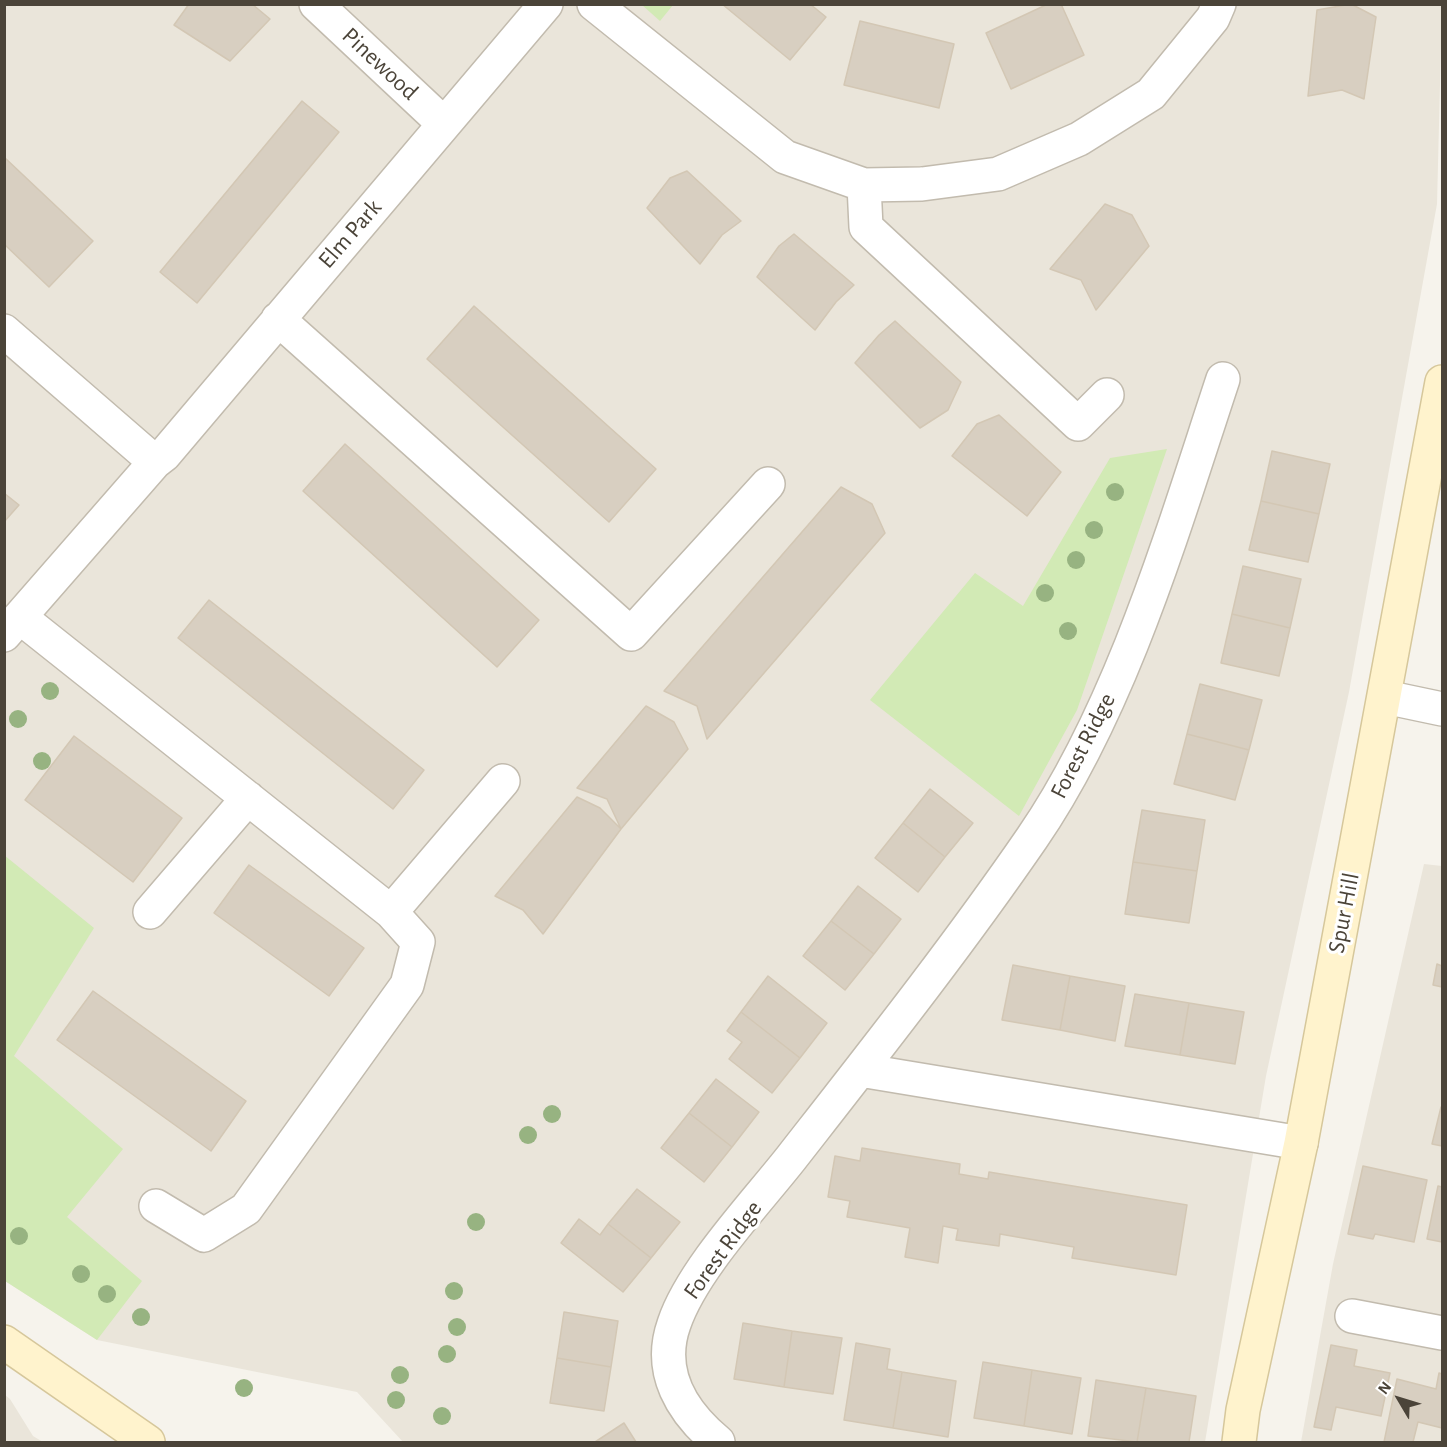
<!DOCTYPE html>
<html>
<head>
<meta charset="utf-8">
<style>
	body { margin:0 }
	#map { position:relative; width:1447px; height:1447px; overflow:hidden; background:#f6f3ec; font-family:"Alegreya Sans",sans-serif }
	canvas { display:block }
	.frame { position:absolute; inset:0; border:6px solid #4b4439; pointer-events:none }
	.north { position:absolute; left:1369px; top:1369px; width:60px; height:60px; -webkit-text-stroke:4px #fff; paint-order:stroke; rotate:308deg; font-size:16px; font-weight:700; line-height:24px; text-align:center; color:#4b4439 }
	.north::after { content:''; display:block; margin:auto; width:21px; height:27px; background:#4b4439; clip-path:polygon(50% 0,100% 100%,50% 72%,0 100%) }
</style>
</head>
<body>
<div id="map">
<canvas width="1447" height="1447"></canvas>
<div class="frame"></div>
<div class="north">N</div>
</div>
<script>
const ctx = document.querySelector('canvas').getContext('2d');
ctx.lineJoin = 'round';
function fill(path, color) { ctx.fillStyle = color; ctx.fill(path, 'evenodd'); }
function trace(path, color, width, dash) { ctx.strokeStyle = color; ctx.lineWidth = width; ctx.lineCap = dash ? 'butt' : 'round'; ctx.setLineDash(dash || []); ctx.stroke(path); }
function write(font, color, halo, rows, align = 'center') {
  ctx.font = font + ' "Alegreya Sans",sans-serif'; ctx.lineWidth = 6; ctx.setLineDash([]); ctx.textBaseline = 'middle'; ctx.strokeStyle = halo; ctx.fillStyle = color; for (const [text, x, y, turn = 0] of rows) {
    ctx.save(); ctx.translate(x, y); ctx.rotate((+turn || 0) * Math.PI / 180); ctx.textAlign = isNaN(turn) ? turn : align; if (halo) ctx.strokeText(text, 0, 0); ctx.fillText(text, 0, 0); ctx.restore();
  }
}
fill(new Path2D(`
	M 4,5 L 1442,5 L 1437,204 L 1349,692 L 1266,1076 L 1205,1442 L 403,1442 L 357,1392 L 97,1340 L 5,1281 Z
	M 1424,864 L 1442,866 L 1442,1442 L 1301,1442 L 1333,1264 Z
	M 5,1395 L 10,1399 L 33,1436 L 43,1442 L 5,1442 Z`), '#eae5da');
fill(new Path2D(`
	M 642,5 L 673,5 L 660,21 Z
	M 1167,449 L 1077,710 L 1019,816 L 870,700 L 975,573 L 1023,606 L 1110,458 Z
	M 4,855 L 94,928 L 14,1056 L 123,1149 L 67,1217 L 142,1281 L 97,1340 L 5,1281 Z`), '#d2eab5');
const building = new Path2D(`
	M 189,4 L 252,4 L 270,19 L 230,61 L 174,25 Z
	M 722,4 L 810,4 L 826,17 L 790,60 Z
	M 1048,4 L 1061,4 L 1084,55 L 1011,89 L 986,33 Z
	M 1351,4 L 1376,17 L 1364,99 L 1342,90 L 1308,96 L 1317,10 Z
	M 860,21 L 954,44 L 939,108 L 844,85 Z
	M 302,101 L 339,132 L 197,303 L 160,272 Z
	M 4,157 L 93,241 L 49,287 L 4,244 Z
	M 687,171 L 741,221 L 722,235 L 700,264 L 647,208 L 670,178 Z
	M 1105,204 L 1132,215 L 1149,246 L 1096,310 L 1081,280 L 1050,269 Z
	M 794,234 L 854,285 L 836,302 L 815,330 L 757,277 L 779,246 Z
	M 474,306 L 656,469 L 609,522 L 427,359 Z
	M 895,321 L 961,382 L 948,410 L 920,428 L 855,363 L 879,335 Z
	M 999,415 L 1061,472 L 1027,516 L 952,456 L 977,424 Z
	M 345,444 L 539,620 L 497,667 L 303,491 Z
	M 1272,451 L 1330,464 L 1319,514 L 1261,501 Z
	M 841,487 L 872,504 L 885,533 L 707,739 L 697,706 L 664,691 Z
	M 4,493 L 19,505 L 4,522 Z
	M 1261,501 L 1319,514 L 1308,562 L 1249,550 Z
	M 1243,566 L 1301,579 L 1290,628 L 1232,614 Z
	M 209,600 L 424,770 L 393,809 L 178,638 Z
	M 1232,614 L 1290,628 L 1279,676 L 1221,663 Z
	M 1200,684 L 1262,700 L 1249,750 L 1187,734 Z
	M 646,706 L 674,722 L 688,749 L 621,829 L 607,799 L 577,788 Z
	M 1187,734 L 1249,750 L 1235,800 L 1174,784 Z
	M 74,736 L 182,818 L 133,882 L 25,800 Z
	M 930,789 L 973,823 L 945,857 L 903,823 Z
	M 577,797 L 600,808 L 621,829 L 543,934 L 523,910 L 495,896 Z
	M 1142,810 L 1205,820 L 1197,871 L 1133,862 Z
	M 903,823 L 945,857 L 918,892 L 875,858 Z
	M 1133,862 L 1197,871 L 1189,923 L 1125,914 Z
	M 249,865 L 364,948 L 329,996 L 214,913 Z
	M 858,886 L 901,919 L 874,954 L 831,921 Z
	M 831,921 L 874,954 L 845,990 L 803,956 Z
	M 1437,964 L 1442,966 L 1442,987 L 1433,985 Z
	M 1013,965 L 1070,976 L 1060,1030 L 1002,1020 Z
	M 768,976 L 827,1023 L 800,1058 L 741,1012 Z
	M 1070,976 L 1125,986 L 1115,1041 L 1060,1030 Z
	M 93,991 L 246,1101 L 211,1151 L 57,1040 Z
	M 1135,994 L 1189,1003 L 1180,1055 L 1125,1046 Z
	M 1189,1003 L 1244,1012 L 1235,1064 L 1180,1055 Z
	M 741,1012 L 800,1058 L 772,1093 L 729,1059 L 742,1042 L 727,1031 Z
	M 716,1079 L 759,1112 L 732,1147 L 689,1113 Z
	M 1441,1107 L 1442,1108 L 1442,1146 L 1432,1144 Z
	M 689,1113 L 732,1147 L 704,1182 L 661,1148 Z
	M 862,1148 L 960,1164 L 959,1174 L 988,1179 L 989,1172 L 1187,1205 L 1176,1275 L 1072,1258 L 1074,1247 L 1000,1234 L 999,1246 L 956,1240 L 958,1229 L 943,1226 L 938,1263 L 905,1257 L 910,1228 L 847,1217 L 850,1201 L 828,1197 L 835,1156 L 860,1161 Z
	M 1363,1166 L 1427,1180 L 1414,1242 L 1375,1234 L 1373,1239 L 1348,1234 Z
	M 1438,1186 L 1442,1187 L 1442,1242 L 1427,1239 Z
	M 637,1189 L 680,1222 L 651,1258 L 608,1224 Z
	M 579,1219 L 600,1235 L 608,1224 L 651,1258 L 623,1292 L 561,1243 Z
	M 564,1312 L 618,1321 L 611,1367 L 557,1358 Z
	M 743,1323 L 792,1331 L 784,1387 L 734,1379 Z
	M 792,1331 L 842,1338 L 833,1394 L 784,1387 Z
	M 856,1343 L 890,1349 L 887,1369 L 902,1372 L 893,1428 L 844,1420 Z
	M 1331,1345 L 1357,1350 L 1354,1366 L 1390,1373 L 1381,1416 L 1336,1407 L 1331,1430 L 1314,1427 Z
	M 557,1358 L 611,1367 L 604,1411 L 550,1403 Z
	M 983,1362 L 1032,1370 L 1024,1426 L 974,1418 Z
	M 1032,1370 L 1081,1378 L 1072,1434 L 1024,1426 Z
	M 902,1372 L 956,1381 L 948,1437 L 893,1428 Z
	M 1439,1373 L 1442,1374 L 1442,1428 L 1418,1422 L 1413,1442 L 1384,1442 L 1397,1379 L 1436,1389 Z
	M 1096,1380 L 1146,1388 L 1137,1442 L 1088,1436 Z
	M 1146,1388 L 1196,1396 L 1189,1442 L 1137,1442 Z
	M 624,1423 L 636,1442 L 595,1442 Z`);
fill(building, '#d8cfc1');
trace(building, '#d3c7b4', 1.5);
const street = new Path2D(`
	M 316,4 L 444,124
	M 594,4 L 785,157 L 864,185 L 922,184 L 998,174 L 1079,139 L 1151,94 L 1213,18 L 1219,4
	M 864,185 L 866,227 L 1078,424 L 1107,395
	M 278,319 L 631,634 L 768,484
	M 4,331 L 155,462
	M 21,618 L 391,912 L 418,942 L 407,985 L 246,1209 L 204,1235 L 156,1206
	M 4,635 L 155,462 L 164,455 L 546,4
	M 1385,697 L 1442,709
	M 150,912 L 248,798
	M 391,912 L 503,781
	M 860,1070 L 1301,1143
	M 1352,1316 L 1442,1333
	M 718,1442 C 682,1412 657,1372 674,1324 C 692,1270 756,1203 792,1157 C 874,1052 957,947 1032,838 C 1122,707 1173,530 1223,379`);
const secondary = new Path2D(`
	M 4,1342 L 148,1442
	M 1239,1442 L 1243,1410 L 1301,1143 L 1442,382`);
trace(street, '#c2bbae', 36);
trace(secondary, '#d6c79b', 36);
trace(street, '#fff', 33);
trace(secondary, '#fff3cd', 33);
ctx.fillStyle = '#97b381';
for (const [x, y] of [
	[1115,492],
	[1094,530],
	[1076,560],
	[1045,593],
	[1068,631],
	[50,691],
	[18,719],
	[42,761],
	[552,1114],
	[528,1135],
	[476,1222],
	[19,1236],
	[81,1274],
	[454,1291],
	[107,1294],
	[141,1317],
	[457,1327],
	[447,1354],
	[400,1375],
	[244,1388],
	[396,1400],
	[442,1416]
]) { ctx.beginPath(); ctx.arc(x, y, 9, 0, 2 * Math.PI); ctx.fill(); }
write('24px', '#4b4439', '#fff', [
	["Pinewood",380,64,43],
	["Elm Park",350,234,-49],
	["Forest Ridge",1083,746,-63],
	["Spur Hill",1344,913,-79],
	["Forest Ridge",723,1250,-54]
]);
</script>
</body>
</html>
